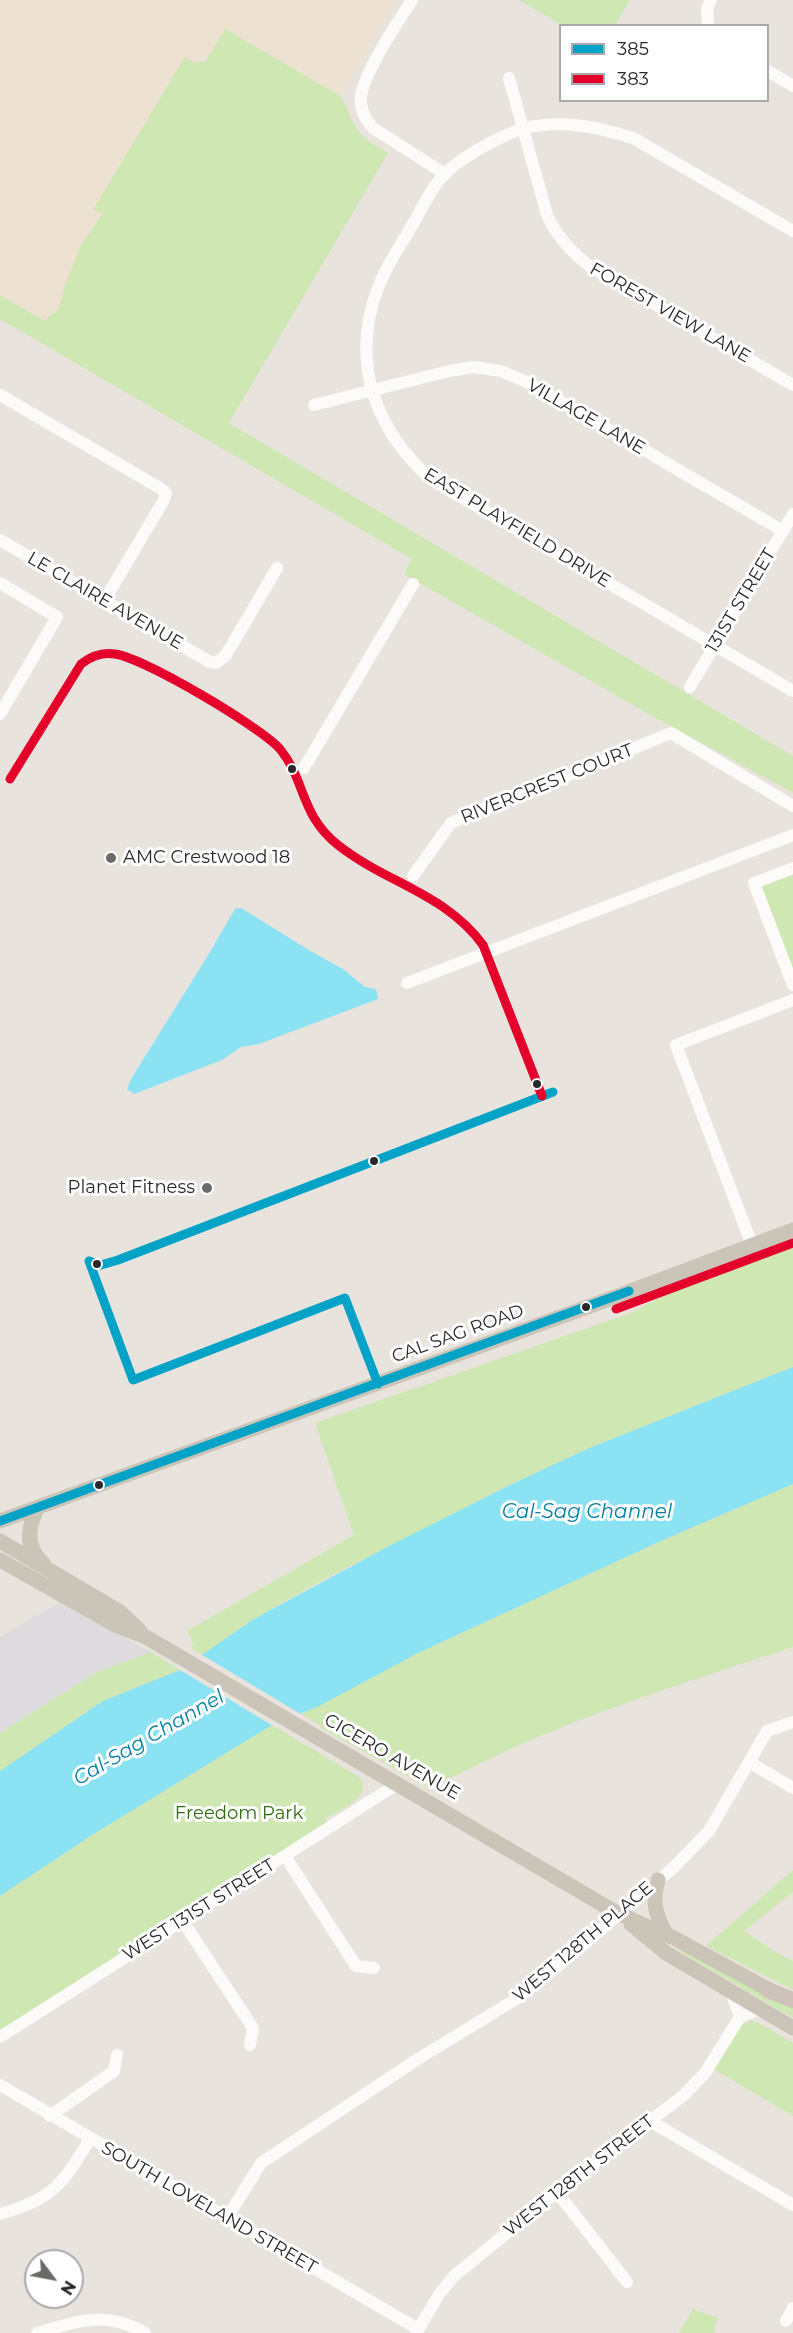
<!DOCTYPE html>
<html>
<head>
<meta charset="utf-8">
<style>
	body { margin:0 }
	#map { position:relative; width:793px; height:2333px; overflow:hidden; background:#e9e3de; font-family:Montserrat,sans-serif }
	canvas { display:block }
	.legend { position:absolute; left:559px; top:24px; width:210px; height:78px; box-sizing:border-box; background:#fff; border:2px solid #a9a9a9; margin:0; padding:8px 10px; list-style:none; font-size:18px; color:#292929 }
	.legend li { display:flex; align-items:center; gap:12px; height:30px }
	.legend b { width:30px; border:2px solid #a9a9a9 }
	.north { position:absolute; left:24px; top:2249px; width:60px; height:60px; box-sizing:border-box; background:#fff; border:2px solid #a9a9a9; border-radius:50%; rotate:122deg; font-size:16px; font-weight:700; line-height:24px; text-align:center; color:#292929 }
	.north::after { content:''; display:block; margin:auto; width:21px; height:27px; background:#6c6a68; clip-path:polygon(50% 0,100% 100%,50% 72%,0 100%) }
</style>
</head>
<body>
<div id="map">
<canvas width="793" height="2333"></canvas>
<ul class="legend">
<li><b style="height:8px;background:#02a3c6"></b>385</li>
<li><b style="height:8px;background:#e4002b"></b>383</li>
</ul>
<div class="north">N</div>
</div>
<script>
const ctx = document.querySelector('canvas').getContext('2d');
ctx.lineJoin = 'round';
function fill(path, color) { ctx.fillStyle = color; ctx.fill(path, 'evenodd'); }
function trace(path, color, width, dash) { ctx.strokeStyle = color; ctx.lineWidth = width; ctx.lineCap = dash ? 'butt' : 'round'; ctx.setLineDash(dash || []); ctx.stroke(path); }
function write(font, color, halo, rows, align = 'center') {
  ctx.font = font + ' Montserrat,sans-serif'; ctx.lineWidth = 6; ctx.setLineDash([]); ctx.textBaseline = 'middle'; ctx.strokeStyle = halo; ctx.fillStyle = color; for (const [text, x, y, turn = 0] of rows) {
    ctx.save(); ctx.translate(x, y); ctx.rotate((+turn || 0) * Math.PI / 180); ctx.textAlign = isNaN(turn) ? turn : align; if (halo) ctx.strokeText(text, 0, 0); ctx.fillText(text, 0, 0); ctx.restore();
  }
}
fill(new Path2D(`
	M 59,1603 L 151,1652 L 97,1672 L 0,1733 L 0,1637 Z`), '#dedbde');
fill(new Path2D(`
	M 0,0 L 397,0 L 340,96 L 347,106 L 355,127 L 363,136 L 388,153 L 65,285 L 59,309 L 44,321 L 0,295 Z`), '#ede1d1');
fill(new Path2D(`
	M 519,0 L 630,0 L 615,25 L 562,25 Z
	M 225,29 L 340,96 C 347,105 349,116 355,126 C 363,139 375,145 388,153 L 229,423 L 793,756 L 793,793 L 645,712 L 404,574 L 412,559 L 0,319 L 0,295 L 44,321 L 59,309 L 65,285 L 81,245 L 103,213 L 93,210 L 185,57 L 195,63 L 206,61 Z
	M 793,868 L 793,985 L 754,883 Z
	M 793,1244 L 793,1367 L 587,1449 L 510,1485 L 321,1581 L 254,1619 L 202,1655 L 192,1649 L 193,1642 L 187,1631 L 354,1535 L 315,1423 L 631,1313 L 668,1293 Z
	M 793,1484 L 793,1647 C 670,1688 545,1725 431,1789 L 321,1728 L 321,1726 L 301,1714 L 418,1653 L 663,1540 Z
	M 151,1652 L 180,1670 L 103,1701 L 0,1771 L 0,1733 L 97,1672 Z
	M 272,1725 L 359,1777 C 376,1796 338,1811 325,1819 L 330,1827 L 0,2030 L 0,1896 L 92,1835 Z
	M 793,1870 L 793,1892 L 744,1931 L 777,1953 L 793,1961 L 793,1990 L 706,1946 Z
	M 678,1947 L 793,2008 L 793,2018 L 677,1950 Z
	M 750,2021 L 759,2023 L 793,2043 L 793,2116 L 714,2069 L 738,2027 Z
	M 693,2309 L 718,2318 L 713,2330 L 716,2333 L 679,2333 Z`), '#cee7b3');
fill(new Path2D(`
	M 241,908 L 312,952 L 343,969 L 365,987 L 376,989 L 378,999 L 259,1044 L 241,1047 L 222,1060 L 134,1094 L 127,1089 L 131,1079 L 207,957 L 235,909 Z
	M 793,1367 L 793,1484 L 663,1540 L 418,1653 L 319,1706 L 272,1725 L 92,1835 L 0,1896 L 0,1771 L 103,1701 L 180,1670 L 254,1619 L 389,1546 L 510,1485 L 587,1449 Z`), '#8ae2f2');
fill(new Path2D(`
	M 199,1653 L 304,1716 L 275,1727 L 180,1670 L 183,1664 Z`), '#e9e3de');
trace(new Path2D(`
	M 412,0 C 399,21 357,81 361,104 C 362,113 367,121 373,128 L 445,174
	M 708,26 L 707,9 L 711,0
	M 768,71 L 793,86
	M 509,78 L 547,215 C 557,237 572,253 591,267 L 793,385
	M 793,231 L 633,138 C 597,127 562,119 525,128 C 504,134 461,157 446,173 C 431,187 422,209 411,227 C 401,245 388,263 380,283 C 349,357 373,429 432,480 L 793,691
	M 0,395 L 160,488 L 166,493 L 164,500 L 104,601
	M 314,405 L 449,371 L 474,367 L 501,371 L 529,383 L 783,531
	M 0,540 L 210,662 L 216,663 L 226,655 L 277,568
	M 0,583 L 57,617 L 0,714
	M 690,687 L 793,514
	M 304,768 L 413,584
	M 793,868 L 754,883 L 793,985
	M 413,876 L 451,823 L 671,733 L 793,806
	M 407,983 L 793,835
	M 752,1245 L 676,1045 L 793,1000
	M 749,1762 L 793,1788
	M 285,1856 L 356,1966 L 374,1968
	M 182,1920 L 253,2028 L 250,2045
	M 731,1992 L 740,2017
	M 0,2037 L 399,1783
	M 0,2085 L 418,2329
	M 50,2116 L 114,2071 L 117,2055
	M 650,2121 L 793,2205
	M 557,2192 L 627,2282
	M 0,2214 C 53,2199 62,2185 90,2139
	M 227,2218 L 261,2163 L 418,2059 L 516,1999 L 558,1966 L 673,1868 L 709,1831 L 767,1731 L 793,1722
	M 786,2321 L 793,2308
	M 37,2333 C 78,2321 106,2310 145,2333
	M 416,2333 L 440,2293 L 454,2276 L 557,2192 L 684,2095 L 705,2073 L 740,2017 L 760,2009`), '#fcfbfa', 12);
trace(new Path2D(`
	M 38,1507 C 28,1526 24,1547 43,1563
	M 0,1521 L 612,1298 L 793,1230
	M 0,1541 L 120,1612 L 140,1631
	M 0,1560 L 115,1625 L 146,1637 L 617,1913 L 674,1938 L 777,1994
	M 658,1880 C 652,1903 655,1913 666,1934
	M 631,1924 L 666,1953 L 793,2028`), '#cbc4b8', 15);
trace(new Path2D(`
	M 768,1990 L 793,2000`), '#cfc2bb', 16);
trace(new Path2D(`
	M 89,1261 L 101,1265 L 118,1260 L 553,1092
	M 89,1261 L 133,1380 L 345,1298 L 378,1384
	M 0,1521 L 629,1291`), '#02a3c6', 9);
trace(new Path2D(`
	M 10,779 L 81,664 C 91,656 102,652 115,654 C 144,658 261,727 280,749 C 306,781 300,815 338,845 C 386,883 445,893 483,945 L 542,1096
	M 616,1309 L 793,1243`), '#e4002b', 9);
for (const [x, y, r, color] of [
	[292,769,5,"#292929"],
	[111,858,6,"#6c6a68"],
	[537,1084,5,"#292929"],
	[374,1161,5,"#292929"],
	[207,1188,6,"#6c6a68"],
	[97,1264,5,"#292929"],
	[586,1307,5,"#292929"],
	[99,1485,5,"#292929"]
]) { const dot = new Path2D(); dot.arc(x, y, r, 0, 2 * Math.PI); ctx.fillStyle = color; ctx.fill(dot); trace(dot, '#fff', 2); }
write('18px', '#292929', '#fff', [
	["FOREST VIEW LANE",670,313,30],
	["VILLAGE LANE",586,417,30],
	["EAST PLAYFIELD DRIVE",517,528,31],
	["LE CLAIRE AVENUE",105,601,30],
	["131ST STREET",741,601,-59],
	["RIVERCREST COURT",547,784,-22],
	["CAL SAG ROAD",458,1334,-20],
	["CICERO AVENUE",392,1757,30],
	["WEST 131ST STREET",199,1910,-32],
	["WEST 128TH PLACE",583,1942,-40],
	["WEST 128TH STREET",579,2176,-38],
	["SOUTH LOVELAND STREET",209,2208,30]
]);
write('18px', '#292929', '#fff', [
	["AMC Crestwood 18",123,858],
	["Planet Fitness",195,1188,"right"]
], 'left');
write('18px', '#2f6e12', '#fff', [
	["Freedom Park",239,1814]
]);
write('italic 20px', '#007fa7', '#fff', [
	["Cal-Sag Channel",587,1512],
	["Cal-Sag Channel",149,1738,-30]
]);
</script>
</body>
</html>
